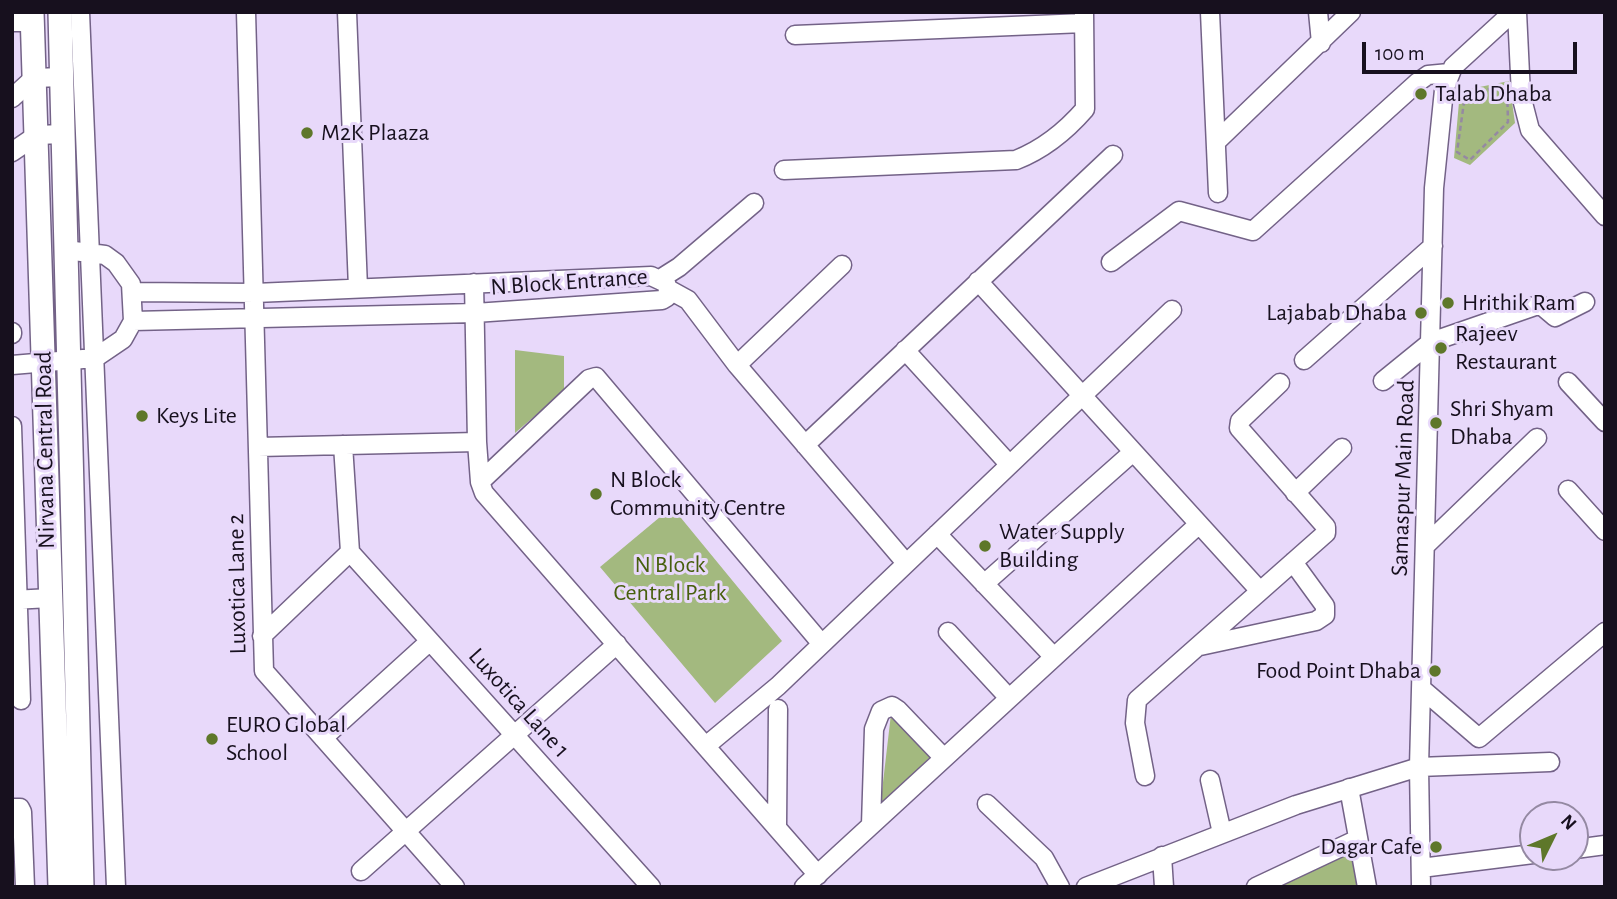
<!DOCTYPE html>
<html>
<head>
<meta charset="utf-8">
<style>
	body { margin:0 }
	#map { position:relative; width:1617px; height:899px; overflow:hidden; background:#e8d9fa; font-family:"Alegreya Sans",sans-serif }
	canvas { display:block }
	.frame { position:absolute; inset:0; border:14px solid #17101e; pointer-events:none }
	.north { position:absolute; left:1519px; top:801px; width:70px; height:70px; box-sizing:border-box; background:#e8d9fa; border:2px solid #9489a2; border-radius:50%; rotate:47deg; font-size:19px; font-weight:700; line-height:28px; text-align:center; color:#17101e }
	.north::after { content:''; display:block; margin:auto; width:24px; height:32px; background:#5e772a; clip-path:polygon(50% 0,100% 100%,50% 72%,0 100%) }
	.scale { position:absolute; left:1362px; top:42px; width:215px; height:32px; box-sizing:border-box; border:4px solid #17101e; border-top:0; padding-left:9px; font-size:21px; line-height:24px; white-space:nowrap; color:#17101e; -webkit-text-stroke:5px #e8d9fa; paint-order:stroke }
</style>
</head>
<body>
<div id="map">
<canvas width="1617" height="899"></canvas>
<div class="frame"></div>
<div class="north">N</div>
<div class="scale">100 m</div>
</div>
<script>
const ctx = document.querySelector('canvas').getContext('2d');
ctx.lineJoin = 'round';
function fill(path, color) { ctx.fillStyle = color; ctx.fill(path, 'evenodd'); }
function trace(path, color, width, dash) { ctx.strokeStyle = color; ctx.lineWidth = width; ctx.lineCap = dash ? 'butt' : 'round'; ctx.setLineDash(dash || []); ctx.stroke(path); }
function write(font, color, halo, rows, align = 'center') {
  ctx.font = font + ' "Alegreya Sans",sans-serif'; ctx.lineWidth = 6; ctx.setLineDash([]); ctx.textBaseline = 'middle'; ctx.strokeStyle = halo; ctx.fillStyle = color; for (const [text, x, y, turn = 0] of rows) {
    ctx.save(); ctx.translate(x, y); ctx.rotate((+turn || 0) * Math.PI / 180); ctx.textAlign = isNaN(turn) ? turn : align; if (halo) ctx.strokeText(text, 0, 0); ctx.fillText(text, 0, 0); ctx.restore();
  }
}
fill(new Path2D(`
	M 1509,81 L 1515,123 L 1470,165 L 1454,158 L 1460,91 Z
	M 515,350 L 564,356 L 564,391 L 515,433 Z
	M 672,507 L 782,641 L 715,703 L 600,567 Z
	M 891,714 L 931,756 L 880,808 Z
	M 1355,844 L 1364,887 L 1264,887 Z`), '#a3b97f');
const minor = new Path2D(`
	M 80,12 L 116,887
	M 246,12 L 264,671 L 455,887
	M 347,12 L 358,288
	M 1210,12 L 1218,193
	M 1318,12 L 1321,43
	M 1517,12 L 1521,95 L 1530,130 L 1605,216
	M 12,22 L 32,22
	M 795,35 L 1084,23
	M 12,98 L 34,78 L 62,77
	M 1217,141 L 1351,12
	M 12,152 L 37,135 L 63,134
	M 784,170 L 1016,160 C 1044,149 1065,132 1085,109 L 1084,12
	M 1111,262 L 1179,211 L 1253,231 L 1418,82 L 1428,75 L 1449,73
	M 660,279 L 679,267 L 754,203
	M 978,281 L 1260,591
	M 474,283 L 477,442 L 480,482 L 484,493 L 818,875
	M 668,289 L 688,300 L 737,365 L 906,563
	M 132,292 L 255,293 L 651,276 L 666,283 L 668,289
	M 133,321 L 475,313 L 662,300 L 667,297 L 668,289
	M 12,332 L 12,334
	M 905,350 L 1008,463
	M 1304,360 L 1433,246
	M 12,365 L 95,358 L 123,339 L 133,321 L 131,284 L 116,263 L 105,255 L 66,250
	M 737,365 L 842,265
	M 1383,381 L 1431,342 L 1535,306 L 1542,306 L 1555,317 L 1585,302
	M 1568,382 L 1605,422
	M 12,426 L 21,700
	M 805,445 L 1113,155
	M 258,447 L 477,442
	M 480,482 L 589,379 L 596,377 L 821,643
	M 1568,490 L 1605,531
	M 1295,493 L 1342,448
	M 937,534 L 1053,656
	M 1426,545 L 1537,438
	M 350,552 L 651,887
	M 984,584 L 1133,452
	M 12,600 L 51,598
	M 948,632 L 1008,697
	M 262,636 L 350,552 L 343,445
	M 1200,646 L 1316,621 L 1325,615 L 1325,606 L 1293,562
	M 1422,689 L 1479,738 L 1605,632
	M 323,738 L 430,641
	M 707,745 L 778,686 L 1172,310
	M 1145,776 L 1135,723 L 1137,700 L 1326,533 L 1326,527 L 1239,428 L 1240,421 L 1280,383
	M 1210,780 L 1222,833
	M 1349,788 L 1367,887
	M 987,804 L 1044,858 L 1060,887
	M 12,808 L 20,808 L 22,812 L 25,887
	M 871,825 L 874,729 L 881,711 L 892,706 L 898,710 L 943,757
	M 777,827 L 778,709
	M 1575,849 L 1605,845
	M 1162,856 L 1164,887
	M 1421,868 L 1533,854
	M 361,871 L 617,644
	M 804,887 L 1199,524
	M 1086,887 L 1296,805 L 1419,767 L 1550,762
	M 1256,887 L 1358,839
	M 1421,887 L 1419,767 L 1434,188 L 1444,90 L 1453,67 L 1513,12`);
const major = new Path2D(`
	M 32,12 L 60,887
	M 60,12 L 82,887`);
trace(minor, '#736287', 21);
trace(major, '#736287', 26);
trace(new Path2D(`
	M 1507,85 L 1508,122 L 1470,160 L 1457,152 L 1465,95 Z`), '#9589a2', 2.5, [5, 3.5]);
trace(minor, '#fff', 18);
trace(major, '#fff', 23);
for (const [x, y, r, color] of [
	[1421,94,7,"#5e772a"],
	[307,133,7,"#5e772a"],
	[1448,303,7,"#5e772a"],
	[1421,313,7,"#5e772a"],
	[1441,348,7,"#5e772a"],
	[142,416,7,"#5e772a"],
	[1436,423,7,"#5e772a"],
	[596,494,7,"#5e772a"],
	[985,546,7,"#5e772a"],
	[1435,671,7,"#5e772a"],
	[212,739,7,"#5e772a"],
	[1436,847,7,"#5e772a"]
]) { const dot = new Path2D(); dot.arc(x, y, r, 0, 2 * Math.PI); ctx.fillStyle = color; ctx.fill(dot); trace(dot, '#e8d9fa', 2.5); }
write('24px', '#17101e', '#e8d9fa', [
	["Talab Dhaba",1435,94],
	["M2K Plaaza",321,133],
	["Hrithik Ram",1462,303],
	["Lajabab Dhaba",1407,313,"right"],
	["Rajeev",1455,334],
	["Restaurant",1455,362],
	["Shri Shyam",1450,409],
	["Dhaba",1450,437],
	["Keys Lite",156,416],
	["N Block",610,480],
	["Community Centre",610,508],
	["Water Supply",999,532],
	["Building",999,560],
	["Food Point Dhaba",1421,671,"right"],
	["EURO Global",226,725],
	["School",226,753],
	["Dagar Cafe",1422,847,"right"]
], 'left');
write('24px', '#17101e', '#e8d9fa', [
	["N Block Entrance",569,282,-4],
	["Nirvana Central Road",45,450,-91],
	["Samaspur Main Road",1403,478,-88],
	["Luxotica Lane 2",237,584,-91],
	["Luxotica Lane 1",519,703,48]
]);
write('24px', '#475f0e', '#e8d9fa', [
	["N Block",670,565],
	["Central Park",670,593]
]);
</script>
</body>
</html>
